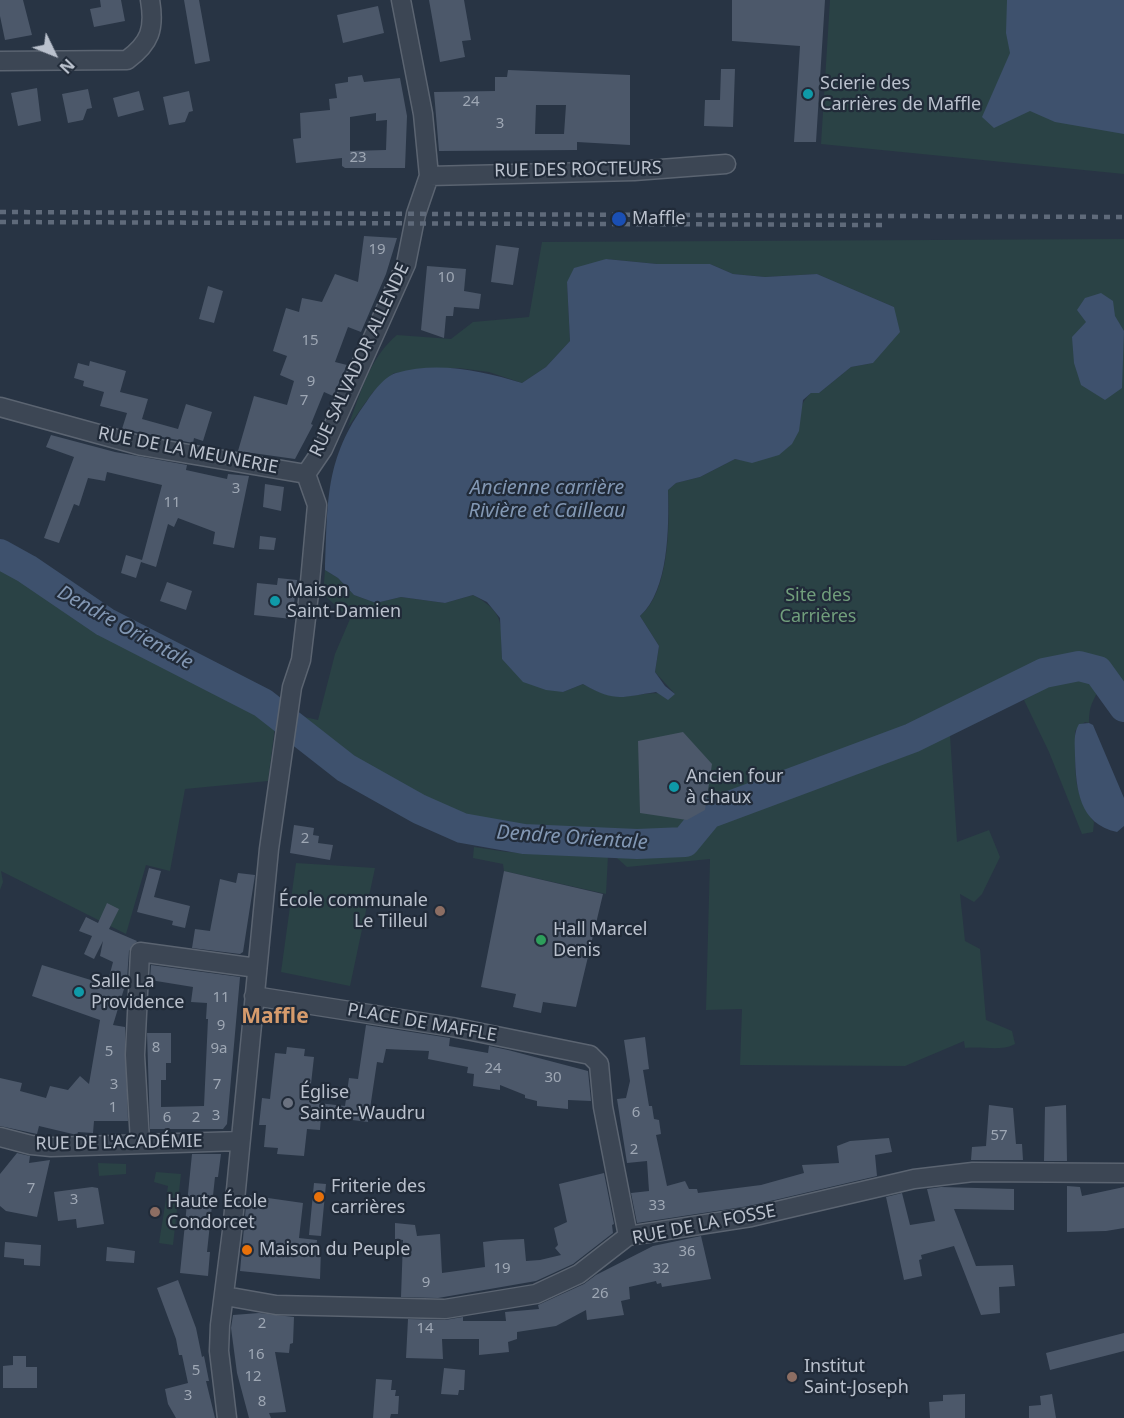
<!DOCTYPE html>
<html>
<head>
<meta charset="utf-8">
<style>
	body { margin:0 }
	#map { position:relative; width:1124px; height:1418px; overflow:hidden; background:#283444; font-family:"Noto Sans",sans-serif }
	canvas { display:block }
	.north { position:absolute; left:24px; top:24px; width:60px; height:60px; -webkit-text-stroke:4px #212b39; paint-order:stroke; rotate:133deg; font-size:16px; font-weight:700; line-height:24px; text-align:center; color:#bac1cd }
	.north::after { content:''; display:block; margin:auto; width:21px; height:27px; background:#bac1cd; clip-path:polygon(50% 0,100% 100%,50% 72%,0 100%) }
</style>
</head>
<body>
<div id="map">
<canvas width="1124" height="1418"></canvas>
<div class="north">N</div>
</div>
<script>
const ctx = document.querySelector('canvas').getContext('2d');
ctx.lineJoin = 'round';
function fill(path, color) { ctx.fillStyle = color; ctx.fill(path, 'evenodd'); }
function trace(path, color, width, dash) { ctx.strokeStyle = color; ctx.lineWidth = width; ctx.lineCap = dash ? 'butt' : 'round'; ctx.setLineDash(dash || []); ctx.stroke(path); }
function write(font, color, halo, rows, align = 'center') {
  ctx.font = font + ' "Noto Sans",sans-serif'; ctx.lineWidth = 4.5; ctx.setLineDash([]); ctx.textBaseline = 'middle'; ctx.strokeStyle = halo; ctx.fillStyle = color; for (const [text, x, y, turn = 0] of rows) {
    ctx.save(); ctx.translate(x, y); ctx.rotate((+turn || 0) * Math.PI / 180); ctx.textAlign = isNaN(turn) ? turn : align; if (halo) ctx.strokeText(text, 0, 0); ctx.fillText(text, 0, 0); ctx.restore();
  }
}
fill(new Path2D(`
	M 830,0 L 1124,0 L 1124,174 L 821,144 Z
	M 1124,239 L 1124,707 L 1098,671 L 1079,666 L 1044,673 L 912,738 L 840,766 L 834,783 L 950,735 L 957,842 L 989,830 L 1000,857 L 982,894 L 974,902 L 960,894 L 965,941 L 980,949 L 986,1020 L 1012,1031 L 1015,1044 C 1000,1052 983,1046 965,1048 L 964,1041 L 905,1066 L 740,1065 L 742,1009 L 706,1010 L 710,859 L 627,867 L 599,842 L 524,839 L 462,828 L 419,809 L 346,768 L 301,731 L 300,716 L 318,720 L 335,654 L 350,619 L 323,594 L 325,570 L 338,578 L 354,595 L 376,603 L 401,597 L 445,603 L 473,595 C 506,613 501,625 502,659 L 563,692 L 583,684 C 624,708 633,689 675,694 L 655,672 L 659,646 L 640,616 C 669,592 670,526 668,490 L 676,483 L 700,477 L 735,459 C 749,462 754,460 767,457 C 812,447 787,414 811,393 L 819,393 L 851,367 L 873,363 L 894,307 L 817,274 L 765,277 L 733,274 L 710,264 L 657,264 L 606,259 L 567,282 L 570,341 L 546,367 L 522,383 L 489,372 L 458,368 L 394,373 L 373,392 L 348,427 C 360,394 370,357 397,335 L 451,339 L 473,322 L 529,317 L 542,242 Z
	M 0,554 L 27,569 L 105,622 L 276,719 L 268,781 L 185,789 L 170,871 L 146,865 L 126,934 L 1,871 L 3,882 L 0,890 Z
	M 1083,673 L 1100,683 C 1096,701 1089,700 1089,723 L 1085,722 L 1075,731 C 1076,769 1071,791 1094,822 L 1093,832 L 1082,834 L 1049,752 L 1024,700 L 1056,682 Z
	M 474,847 L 507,852 L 608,856 L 606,894 L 504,871 L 503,864 L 473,858 Z
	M 296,863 L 375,868 L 350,986 L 281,972 Z
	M 98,1163 L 126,1164 L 126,1174 L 99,1176 Z
	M 156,1172 L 181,1174 L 173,1245 L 159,1243 L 168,1186 L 154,1182 Z`), '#2a4245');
fill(new Path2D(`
	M 1007,0 L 1124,0 L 1124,134 L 1055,122 L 1030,111 L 994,128 L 982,117 L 1010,53 L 1006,33 Z
	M 606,259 L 657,264 L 710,264 L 733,274 L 765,277 L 817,274 L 894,307 L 900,332 L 873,363 L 851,367 L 819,393 L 811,393 L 803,400 L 799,431 L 792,444 L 779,455 L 752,463 L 735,459 L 700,477 L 676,483 L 668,490 C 669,527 669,590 640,616 L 659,646 L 655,672 L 665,686 L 675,694 L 668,700 L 656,692 C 621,697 616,703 583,684 L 563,692 L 546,690 L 523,682 L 502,659 L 500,618 L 487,602 L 473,595 L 445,603 L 401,597 L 376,603 L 354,595 L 338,578 L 325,570 C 328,501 324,460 367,401 C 373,392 385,376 396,373 C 438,361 482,371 522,383 L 546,367 L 570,341 L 567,282 L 574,268 Z
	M 1101,293 L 1113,301 L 1115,316 L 1124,331 L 1122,388 L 1105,400 L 1081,385 L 1074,363 L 1072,337 L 1086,322 L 1077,310 L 1085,298 Z
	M 1089,723 L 1093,725 L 1124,798 L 1124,826 L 1117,832 C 1079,824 1076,789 1075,756 C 1075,744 1073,734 1079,724 Z`), '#3e516d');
trace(new Path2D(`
	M 0,554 L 27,569 L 105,622 L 263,703 L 346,768 L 419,809 L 462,828 L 524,839 L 637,844 L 685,842 L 708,814 L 912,738 L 1044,673 L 1079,666 L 1098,671 L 1124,707`), '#3e516d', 30);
fill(new Path2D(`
	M 0,0 L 23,0 L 32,35 L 5,40 L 0,16 Z
	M 100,0 L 121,0 L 125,21 L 94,27 L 90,9 L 101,7 Z
	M 184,0 L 199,0 L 210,61 L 195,64 Z
	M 429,0 L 464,0 L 471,40 L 462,41 L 465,57 L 440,62 Z
	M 732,0 L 825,0 L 816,142 L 794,142 L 800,46 L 732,41 Z
	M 378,6 L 384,33 L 343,43 L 337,15 Z
	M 721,69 L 735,69 L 733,127 L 704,126 L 705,100 L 720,100 Z
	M 508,70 L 630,75 L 630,145 L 577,142 L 577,150 L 439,151 L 434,92 L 495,91 L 495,77 L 507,77 ZM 536,105 L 566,105 L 564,134 L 535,134 Z
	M 362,75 L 364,82 L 400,78 L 407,116 L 405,168 L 345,168 L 342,166 L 342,158 L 296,163 L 293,139 L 301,138 L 300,113 L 330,110 L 329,99 L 337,98 L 335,84 L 348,82 L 348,77 ZM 376,113 L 376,121 L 387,120 L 386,150 L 350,151 L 350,117 Z
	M 37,88 L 41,121 L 18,126 L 11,93 Z
	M 88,89 L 92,108 L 87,109 L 83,120 L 68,123 L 62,94 Z
	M 139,91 L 144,110 L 118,117 L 113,98 Z
	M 189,91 L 193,111 L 189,112 L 185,122 L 169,125 L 163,97 Z
	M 364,236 L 397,238 L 386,274 L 361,332 L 348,327 L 335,362 L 347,365 L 333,396 L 324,392 L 311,424 L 313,425 L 295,459 L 238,451 L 254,396 L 287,405 L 294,381 L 280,375 L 287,356 L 273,351 L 286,308 L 299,312 L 302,298 L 322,302 L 335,274 L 358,282 Z
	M 496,245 L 519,248 L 513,285 L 491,282 Z
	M 427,266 L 466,269 L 464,291 L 481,294 L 479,309 L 454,307 L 453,316 L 446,316 L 444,338 L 421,330 Z
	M 208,286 L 223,291 L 214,323 L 199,319 Z
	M 90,361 L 126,371 L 120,392 L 148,399 L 142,419 L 178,429 L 186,404 L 212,412 L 203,441 L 194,438 L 193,443 L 122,429 L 127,413 L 100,406 L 104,392 L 83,386 L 84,381 L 74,378 L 78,363 L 89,366 Z
	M 51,435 L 115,452 L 187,465 L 186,470 L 227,479 L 228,474 L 249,476 L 234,548 L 213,544 L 215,532 L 178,518 L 174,527 L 168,524 L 156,567 L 141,562 L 136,578 L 121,573 L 126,555 L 142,560 L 162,485 L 107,472 L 105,481 L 88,478 L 79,506 L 74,504 L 59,543 L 44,538 L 74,457 L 46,447 Z
	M 265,484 L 284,487 L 281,511 L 263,507 Z
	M 260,536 L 276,538 L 274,550 L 259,549 Z
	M 278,578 L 297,580 L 292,619 L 254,615 L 257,583 L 277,585 Z
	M 167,582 L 192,591 L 186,610 L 160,601 Z
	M 683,732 L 712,764 L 705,810 L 687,820 L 640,813 L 638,741 Z
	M 294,825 L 314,828 L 313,835 L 319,836 L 318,843 L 333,845 L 330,860 L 290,853 Z
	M 149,868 L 161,871 L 154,897 L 190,906 L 185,928 L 172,925 L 173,921 L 137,912 Z
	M 504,871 L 603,894 L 576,1007 L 543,1002 L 541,1013 L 513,1007 L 516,994 L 481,987 Z
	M 238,873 L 255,875 L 243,952 L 240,954 L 192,948 L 195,929 L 210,931 L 220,879 L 236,883 Z
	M 107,903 L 119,909 L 109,929 L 137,941 L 129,951 L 127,979 L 113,1025 L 125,1027 L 128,1121 L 94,1121 L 93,1133 L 78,1132 L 77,1135 L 39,1126 L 37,1134 L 0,1126 L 0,1078 L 22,1083 L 20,1091 L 46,1098 L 50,1086 L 68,1090 L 80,1076 L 89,1084 L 100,1020 L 32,996 L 42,965 L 107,985 L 113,962 L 100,956 L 103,941 L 94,959 L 84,954 L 92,936 L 79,931 L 86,917 L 98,923 Z
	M 151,965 L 240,977 L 227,1124 L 223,1129 L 150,1129 L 147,1033 L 171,1033 L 171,1063 L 166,1063 L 166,1080 L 161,1080 L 161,1107 L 204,1106 L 208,1019 L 206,1019 L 207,1003 L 191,1002 L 193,987 L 150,980 Z
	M 366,1025 L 450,1038 L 449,1046 L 488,1053 L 489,1046 L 508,1050 L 588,1071 L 591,1101 L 568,1100 L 568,1109 L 537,1106 L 537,1101 L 525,1098 L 525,1095 L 500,1085 L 500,1090 L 473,1086 L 474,1074 L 467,1073 L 468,1067 L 428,1059 L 429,1051 L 386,1049 L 383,1063 L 377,1062 L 368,1122 L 321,1116 L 320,1130 L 307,1129 L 304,1156 L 277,1154 L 278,1148 L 264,1147 L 266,1125 L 259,1125 L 262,1098 L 270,1099 L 275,1053 L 286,1054 L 287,1047 L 305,1049 L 304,1056 L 314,1057 L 309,1102 L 345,1106 L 349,1078 L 358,1079 Z
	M 645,1037 L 649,1069 L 643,1070 L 649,1106 L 652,1106 L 654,1119 L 659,1120 L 661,1134 L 656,1135 L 667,1186 L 685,1181 L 689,1189 L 697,1189 L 698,1193 L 761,1185 L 804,1173 L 802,1165 L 839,1163 L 837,1146 L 850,1141 L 889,1138 L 892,1152 L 875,1155 L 877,1176 L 749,1206 L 637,1223 L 631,1193 L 649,1191 L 647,1161 L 627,1163 L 617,1099 L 626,1098 L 630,1081 L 624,1040 Z
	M 989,1105 L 1013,1108 L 1016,1144 L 1022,1144 L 1023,1160 L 971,1160 L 972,1147 L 986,1146 Z
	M 1066,1105 L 1067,1161 L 1044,1161 L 1045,1107 Z
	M 17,1153 L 30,1156 L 29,1163 L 50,1160 L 37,1217 L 6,1211 L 0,1206 L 0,1174 Z
	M 192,1154 L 221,1154 L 218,1177 L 215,1177 L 207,1252 L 210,1252 L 208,1276 L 180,1273 Z
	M 604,1173 L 614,1224 L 612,1225 L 613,1233 L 573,1264 L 536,1281 L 438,1298 L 401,1297 L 403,1240 L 395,1239 L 395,1223 L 415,1225 L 417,1236 L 440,1234 L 442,1273 L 485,1267 L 483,1242 L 499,1240 L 524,1239 L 526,1261 L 540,1260 L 561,1255 L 555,1248 L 558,1245 L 554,1228 L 567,1222 L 559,1184 Z
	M 314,1183 L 326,1184 L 321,1236 L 309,1235 Z
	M 1067,1186 L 1080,1187 L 1082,1196 L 1124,1187 L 1124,1228 L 1106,1231 L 1067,1232 Z
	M 92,1187 L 98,1188 L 104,1224 L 77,1228 L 76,1219 L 58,1221 L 54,1192 Z
	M 941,1187 L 1014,1189 L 1014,1210 L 954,1209 L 976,1266 L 1013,1265 L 1015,1286 L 999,1287 L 1000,1313 L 981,1315 L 954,1246 L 921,1255 L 922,1259 L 919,1260 L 922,1276 L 904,1280 L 886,1197 L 902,1193 L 910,1225 L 935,1221 L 927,1189 Z
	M 247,1195 L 303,1203 L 299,1238 L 317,1240 L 316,1248 L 321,1249 L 320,1279 L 240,1271 Z
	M 701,1236 L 711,1279 L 662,1287 L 661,1283 L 657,1284 L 656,1281 L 629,1287 L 630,1299 L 621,1301 L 624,1315 L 587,1320 L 586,1310 L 556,1326 L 517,1332 L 517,1339 L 508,1342 L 509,1352 L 479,1355 L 479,1339 L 442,1339 L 443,1359 L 406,1358 L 408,1319 L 445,1320 L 463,1317 L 463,1321 L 506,1321 L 505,1312 L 539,1309 L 538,1305 L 584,1284 L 596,1275 L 653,1246 Z
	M 5,1242 L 41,1245 L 40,1266 L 24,1265 L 24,1259 L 4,1257 Z
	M 107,1247 L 135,1251 L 134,1263 L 106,1261 Z
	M 178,1280 L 196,1328 L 202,1357 L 204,1356 L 209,1381 L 206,1381 L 215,1418 L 176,1418 L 168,1404 L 165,1389 L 188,1383 L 182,1355 L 179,1355 L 176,1339 L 157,1288 Z
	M 259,1313 L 294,1317 L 293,1343 L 290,1344 L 289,1353 L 275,1352 L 286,1412 L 269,1413 L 271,1418 L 249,1418 L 237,1373 L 231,1328 L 233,1315 Z
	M 1124,1333 L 1124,1351 L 1050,1370 L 1046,1353 Z
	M 13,1356 L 26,1356 L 26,1367 L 37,1367 L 37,1388 L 3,1388 L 3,1366 L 13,1365 Z
	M 444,1368 L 465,1370 L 464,1390 L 459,1390 L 458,1395 L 441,1394 Z
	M 376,1379 L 392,1380 L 391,1390 L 396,1390 L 395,1396 L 399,1396 L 398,1414 L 391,1414 L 390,1418 L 373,1418 Z
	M 965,1394 L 965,1418 L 930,1418 L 929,1402 L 943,1401 L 943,1395 Z
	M 1052,1394 L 1056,1418 L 1029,1418 L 1029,1406 L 1041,1405 L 1040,1396 Z`), '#4c586a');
const minor = new Path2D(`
	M 0,61 L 127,60 C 150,43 155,29 150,0
	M 429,176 L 634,171 L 726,164
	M 0,407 L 142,446 L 306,474
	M 306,474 L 323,449 L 406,264 L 416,214 L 429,176 L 423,114 L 401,0
	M 254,996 L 452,1027 L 590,1055 L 599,1064 L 603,1107 L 628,1236
	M 0,1137 L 31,1145 L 51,1147 L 240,1141
	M 140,1142 L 135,1055 L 140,952 L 257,968
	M 225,1296 L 276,1305 L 445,1309 L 536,1294 L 579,1274 L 628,1236 L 751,1217 L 914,1179 L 973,1172 L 1124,1173
	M 227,1418 L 219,1351 L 220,1325 L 232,1231 L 269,849 L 292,687 L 301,660 L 309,593 L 317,505 L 306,474`);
trace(minor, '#5b6471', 21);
trace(minor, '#3c4654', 18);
trace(new Path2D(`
	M 0,212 L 1124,217
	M 0,222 L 887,225`), '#5f6a7a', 4.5, [6, 6]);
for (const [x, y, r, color] of [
	[808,94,6,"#0f9aa8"],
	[619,219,8,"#1a4fb4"],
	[275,601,6,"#0f9aa8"],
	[674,787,6,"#0f9aa8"],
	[440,911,6,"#8d6e63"],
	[541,940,6,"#2e9e5b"],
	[79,992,6,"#0f9aa8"],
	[288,1103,6,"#6b7280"],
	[319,1197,6,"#e8710a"],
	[155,1212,6,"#8d6e63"],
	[247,1250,6,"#e8710a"],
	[792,1377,6,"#8d6e63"]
]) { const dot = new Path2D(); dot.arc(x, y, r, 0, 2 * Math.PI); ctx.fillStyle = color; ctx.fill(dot); trace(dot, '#212b39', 2); }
write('15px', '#9ea7b4', null, [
	["24",471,102],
	["3",500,124],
	["23",358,158],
	["19",377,250],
	["10",446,278],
	["15",310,341],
	["9",311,382],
	["7",304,401],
	["3",236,489],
	["11",172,503],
	["2",305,839],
	["11",221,998],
	["9",221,1026],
	["8",156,1048],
	["9a",219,1049],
	["5",109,1052],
	["24",493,1069],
	["30",553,1078],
	["3",114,1085],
	["7",217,1085],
	["1",113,1108],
	["6",636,1113],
	["3",216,1116],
	["6",167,1118],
	["2",196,1118],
	["57",999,1136],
	["2",634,1150],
	["7",31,1189],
	["3",74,1200],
	["33",657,1206],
	["36",687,1252],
	["19",502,1269],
	["32",661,1269],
	["9",426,1283],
	["26",600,1294],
	["2",262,1324],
	["14",425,1329],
	["16",256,1355],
	["5",196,1371],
	["12",253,1377],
	["3",188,1396],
	["8",262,1402]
]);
write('18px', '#bac1cd', '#212b39', [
	["Scierie des",820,84],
	["Carrières de Maffle",820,105],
	["Maffle",632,219],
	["Maison",287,591],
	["Saint-Damien",287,612],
	["Ancien four",686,777],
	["à chaux",686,798],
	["École communale",428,901,"right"],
	["Le Tilleul",428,922,"right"],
	["Hall Marcel",553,930],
	["Denis",553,951],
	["Salle La",91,982],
	["Providence",91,1003],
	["Église",300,1093],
	["Sainte-Waudru",300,1114],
	["Friterie des",331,1187],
	["carrières",331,1208],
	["Haute École",167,1202],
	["Condorcet",167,1223],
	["Maison du Peuple",259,1250],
	["Institut",804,1367],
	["Saint-Joseph",804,1388]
], 'left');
write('18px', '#bac1cd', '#212b39', [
	["RUE DES ROCTEURS",578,170,-1],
	["RUE SALVADOR ALLENDE",360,360,-65],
	["RUE DE LA MEUNERIE",188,451,11],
	["PLACE DE MAFFLE",422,1023,10],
	["RUE DE L'ACADÉMIE",119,1143,-1],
	["RUE DE LA FOSSE",704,1225,-11]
]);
write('18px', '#719e7c', '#212b39', [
	["Site des",818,596],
	["Carrières",818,617]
]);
write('italic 20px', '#8297b3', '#212b39', [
	["Ancienne carrière",547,488],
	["Rivière et Cailleau",547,511],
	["Dendre Orientale",125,628,29],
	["Dendre Orientale",572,838,4]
]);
write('bold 21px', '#d69b6c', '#212b39', [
	["Maffle",275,1017]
]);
</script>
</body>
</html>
